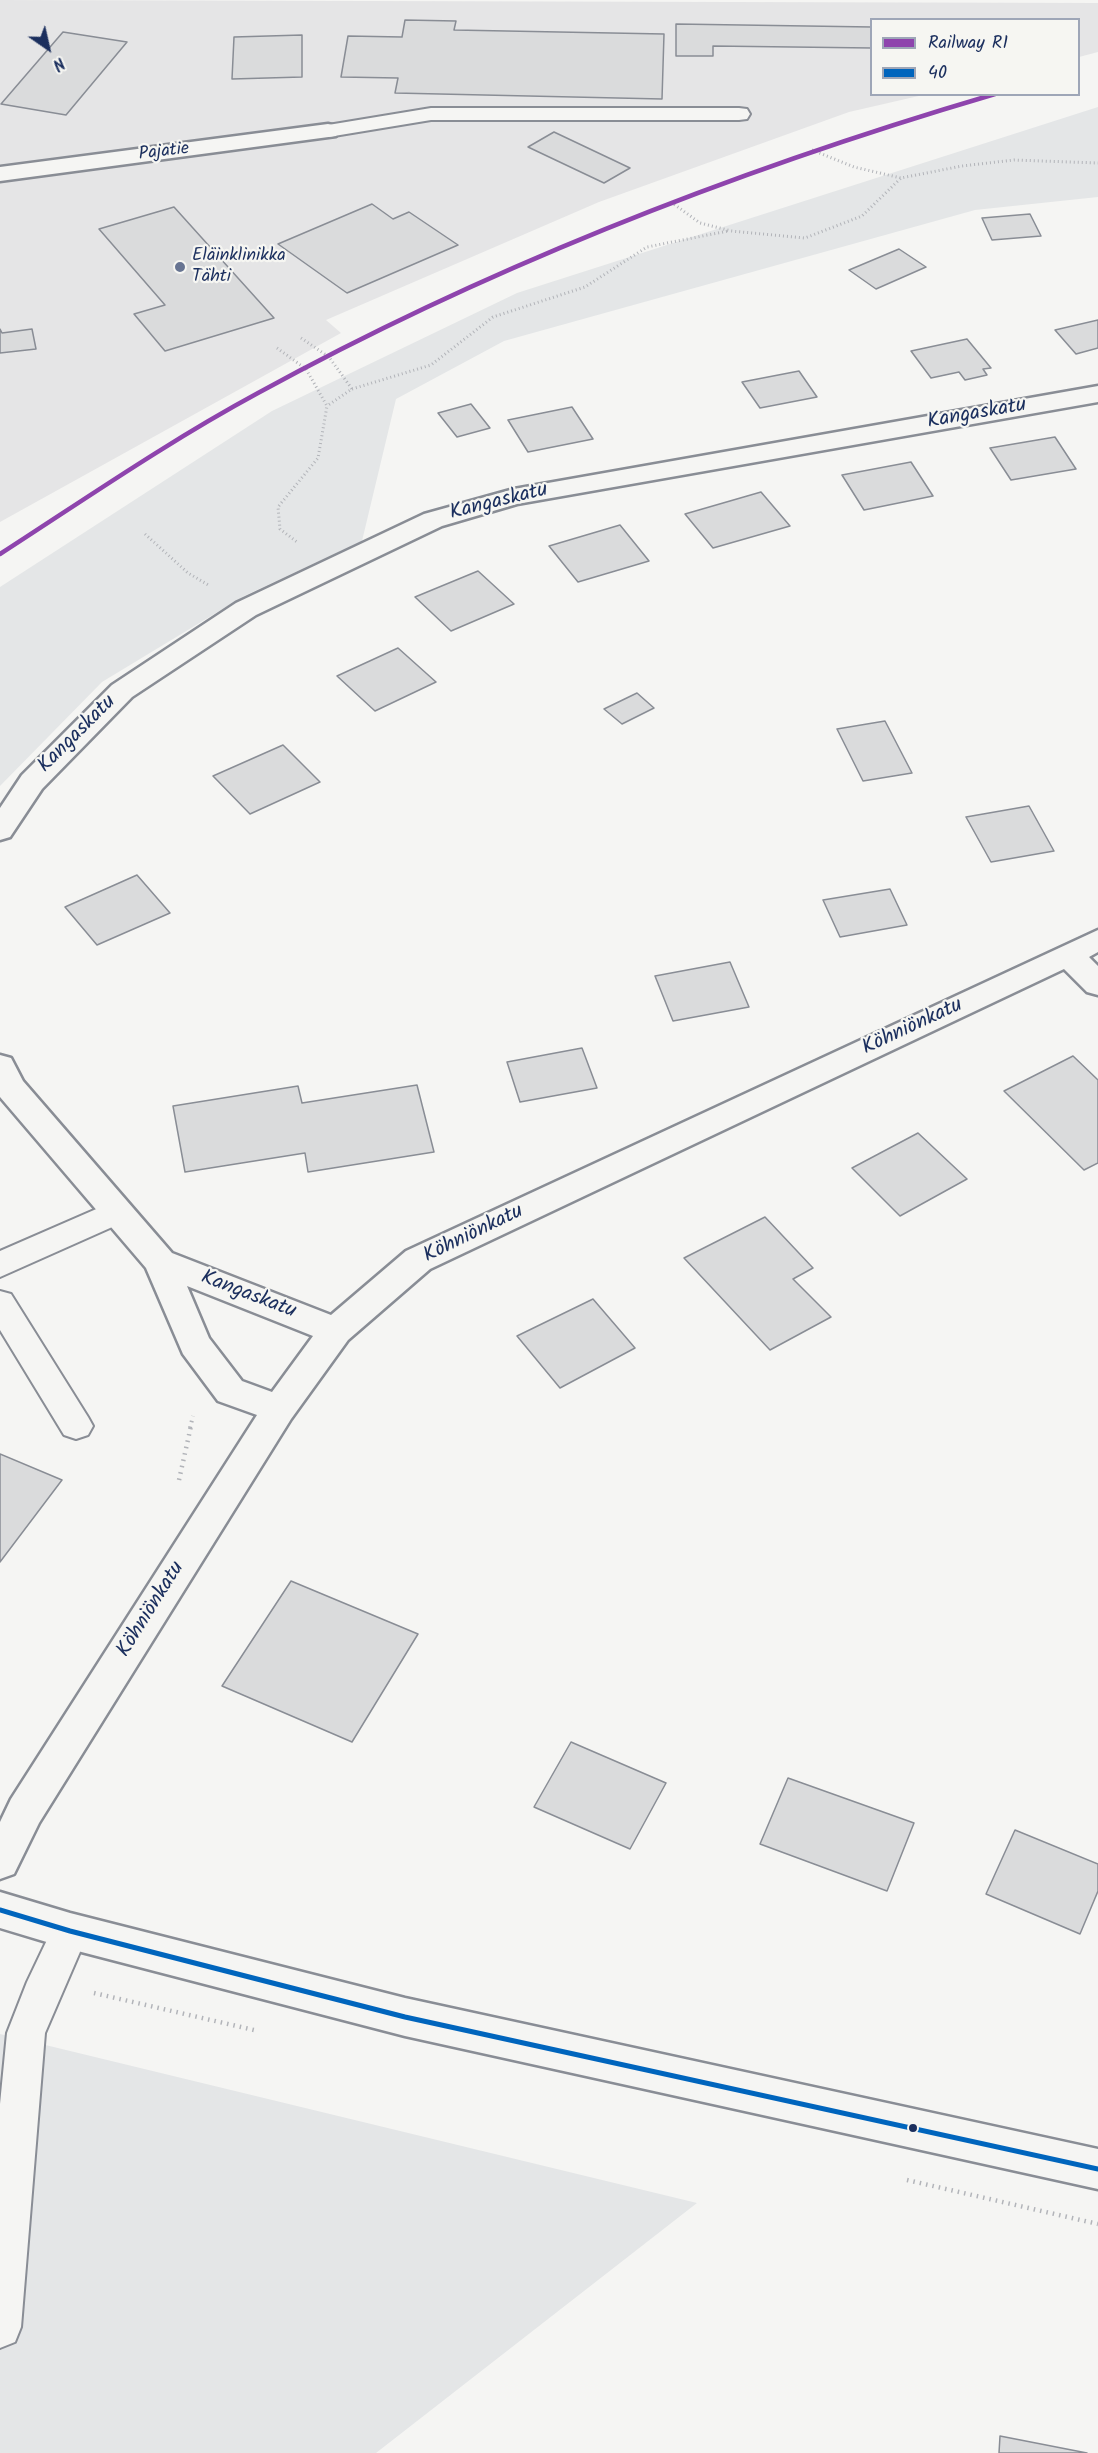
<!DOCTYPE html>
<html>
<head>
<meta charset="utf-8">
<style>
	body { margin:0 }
	#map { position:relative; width:1098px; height:2453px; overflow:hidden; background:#f5f5f3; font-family:Kalam,sans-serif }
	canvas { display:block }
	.legend { position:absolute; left:870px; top:18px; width:210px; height:78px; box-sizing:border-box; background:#f6f6f2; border:2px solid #9ea6b7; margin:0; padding:8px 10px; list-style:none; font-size:18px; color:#1b2f5e }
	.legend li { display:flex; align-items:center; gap:12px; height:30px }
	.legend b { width:30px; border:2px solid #9ea6b7 }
	.north { position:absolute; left:18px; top:18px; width:60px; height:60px; -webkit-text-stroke:4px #f6f6f2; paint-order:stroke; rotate:146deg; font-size:16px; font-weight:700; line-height:24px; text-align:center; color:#1b2f5e }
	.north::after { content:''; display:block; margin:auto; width:21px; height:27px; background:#1b2f5e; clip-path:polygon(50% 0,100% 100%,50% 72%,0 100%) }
</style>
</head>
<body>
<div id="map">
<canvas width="1098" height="2453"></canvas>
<ul class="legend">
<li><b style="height:8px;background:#8e44ad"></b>Railway R1</li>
<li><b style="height:8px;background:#0065bd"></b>40</li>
</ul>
<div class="north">N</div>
</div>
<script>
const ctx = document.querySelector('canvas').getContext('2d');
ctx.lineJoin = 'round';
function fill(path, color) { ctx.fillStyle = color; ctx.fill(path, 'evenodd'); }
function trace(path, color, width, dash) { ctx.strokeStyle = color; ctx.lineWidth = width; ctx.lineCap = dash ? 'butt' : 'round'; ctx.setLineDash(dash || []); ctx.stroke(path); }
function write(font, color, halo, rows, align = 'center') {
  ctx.font = font + ' Kalam,sans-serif'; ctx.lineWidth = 4.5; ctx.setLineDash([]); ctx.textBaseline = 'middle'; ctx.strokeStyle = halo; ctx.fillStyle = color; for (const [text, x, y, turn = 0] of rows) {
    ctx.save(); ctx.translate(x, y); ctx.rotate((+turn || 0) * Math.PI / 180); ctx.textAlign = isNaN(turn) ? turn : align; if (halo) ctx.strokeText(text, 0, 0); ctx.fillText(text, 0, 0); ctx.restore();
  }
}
fill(new Path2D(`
	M 0,0 L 1098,3 L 1098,52 L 1079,57 L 1078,20 L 872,20 L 872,94 L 923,95 L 849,112 L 599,202 L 326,320 L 341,333 L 0,522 Z`), '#e5e5e6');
fill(new Path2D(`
	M 1098,107 L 1098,197 L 975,210 L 504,341 L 396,399 L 362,541 L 244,596 L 102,682 L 0,786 L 0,587 L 272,411 L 517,293 Z
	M 0,2034 L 697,2203 L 376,2453 L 0,2453 Z`), '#e4e6e7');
const building = new Path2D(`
	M 405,20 L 456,21 L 454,30 L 664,34 L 662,99 L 395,93 L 398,78 L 341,77 L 348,36 L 402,37 Z
	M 676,24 L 872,27 L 872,48 L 713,46 L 713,56 L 676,56 Z
	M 63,32 L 127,42 L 66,115 L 1,104 Z
	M 302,35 L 302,77 L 232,79 L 234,37 Z
	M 554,132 L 630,168 L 604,183 L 528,147 Z
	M 372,204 L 393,219 L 409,212 L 458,245 L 347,293 L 278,244 Z
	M 174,207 L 274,318 L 165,351 L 134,314 L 165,305 L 99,229 Z
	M 1030,214 L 1041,236 L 992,240 L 982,218 Z
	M 899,249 L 926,267 L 876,289 L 849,270 Z
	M 1098,320 L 1098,348 L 1076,354 L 1055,330 Z
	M 0,329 L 2,333 L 32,329 L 36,349 L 0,353 Z
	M 967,339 L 991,368 L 983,369 L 987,375 L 965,380 L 959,372 L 931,378 L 911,351 Z
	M 799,371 L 817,397 L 760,408 L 742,382 Z
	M 471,404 L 490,428 L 457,437 L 438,413 Z
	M 572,407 L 593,439 L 528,452 L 508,420 Z
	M 1055,437 L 1076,469 L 1011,480 L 990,448 Z
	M 911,462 L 933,496 L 864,510 L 842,475 Z
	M 761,492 L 790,526 L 713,548 L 685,514 Z
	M 620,525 L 649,561 L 578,582 L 549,546 Z
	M 478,571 L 514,604 L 451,631 L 415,597 Z
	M 398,648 L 436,682 L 375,711 L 337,676 Z
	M 637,693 L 654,708 L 622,724 L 604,709 Z
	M 885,721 L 912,773 L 863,781 L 837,729 Z
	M 283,745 L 320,782 L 250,814 L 213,776 Z
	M 1029,806 L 1054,851 L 991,862 L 966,817 Z
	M 137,875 L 170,913 L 97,945 L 65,907 Z
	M 890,889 L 907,925 L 840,937 L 823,900 Z
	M 730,962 L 749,1007 L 673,1021 L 655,976 Z
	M 582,1048 L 597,1088 L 520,1102 L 507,1062 Z
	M 1073,1056 L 1098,1080 L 1098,1163 L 1084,1170 L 1004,1091 Z
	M 417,1085 L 434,1152 L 308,1172 L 305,1153 L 185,1172 L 173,1106 L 298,1086 L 302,1103 Z
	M 918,1133 L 967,1179 L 900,1216 L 852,1168 Z
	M 765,1217 L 813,1268 L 793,1279 L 831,1317 L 770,1350 L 684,1258 Z
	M 593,1299 L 635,1348 L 560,1388 L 517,1336 Z
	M 0,1454 L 62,1480 L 0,1562 Z
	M 291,1581 L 418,1634 L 352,1742 L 222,1686 Z
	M 571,1742 L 666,1783 L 630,1849 L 534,1807 Z
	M 788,1778 L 914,1823 L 887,1891 L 760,1844 Z
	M 1015,1830 L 1098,1864 L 1098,1891 L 1080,1934 L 986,1894 Z
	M 1000,2436 L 1087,2453 L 999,2453 Z`);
fill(building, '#dadbdc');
trace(building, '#898d95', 1.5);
const service = new Path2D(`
	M 431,108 L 739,108 L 747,109 L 750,114 L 747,119 L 739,120 L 431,120 L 328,137 L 320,136 L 317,131 L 320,126 L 328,125 Z
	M 117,1200 L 128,1204 L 133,1212 L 128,1220 L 0,1277 L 0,1251 Z
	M 0,1291 L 11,1294 L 88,1417 L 93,1426 L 88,1435 L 76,1439 L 64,1435 L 0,1330 Z
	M 70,1914 L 83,1919 L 89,1931 L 45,2033 L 21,2327 L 15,2342 L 0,2348 L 0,2104 L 7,2033 L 27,1982 L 57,1919 Z`);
const minor = new Path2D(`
	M 328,124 L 336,126 L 339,131 L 336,136 L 0,181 L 0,167 Z
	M 1098,386 L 1098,402 L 517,504 L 442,526 L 256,615 L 132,697 L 42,789 L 10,837 L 0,840 L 0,808 L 22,775 L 112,685 L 236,603 L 424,514 L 514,489 Z
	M 1098,930 L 1098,952 L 1089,957 L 1098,966 L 1098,995 L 1087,992 L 1064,969 L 430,1269 L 348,1340 L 291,1419 L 39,1823 L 14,1874 L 0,1879 L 0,1822 L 11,1799 L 257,1415 L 218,1401 L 183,1354 L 146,1268 L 0,1097 L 0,1055 L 11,1058 L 23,1081 L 172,1253 L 331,1315 L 406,1251 ZM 187,1286 L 313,1336 L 272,1392 L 242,1381 L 209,1338 Z`);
const tertiary = new Path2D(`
	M 0,1892 L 70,1913 L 405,1998 L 1098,2149 L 1098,2189 L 405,2036 L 70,1949 L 0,1928 Z`);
trace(service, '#898d95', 4);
trace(minor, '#898d95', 5);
trace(tertiary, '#898d95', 5);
trace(new Path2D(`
	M 812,150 L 854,167 L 901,178
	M 671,202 L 700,223 L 731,231 L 805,238 L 862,216 L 901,178 L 962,166 L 1014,160 L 1098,163
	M 301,338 L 329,357 L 352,389 L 327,406
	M 277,348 L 306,369 L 327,406 L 318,458 L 278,507 L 280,529 L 297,542
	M 352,389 L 431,365 L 493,317 L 585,287 L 647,247 L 728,231
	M 145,534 L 188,573 L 210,586`), '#b2b4b9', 3, [1, 3]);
trace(new Path2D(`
	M 190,1428 L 193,1416`), '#b2b4b9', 4, [1.5, 4.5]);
trace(new Path2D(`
	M 179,1480 L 191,1426
	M 94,1993 L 254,2030
	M 907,2180 L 1098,2224`), '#b2b4b9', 4.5, [1.5, 5]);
fill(service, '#f5f5f3');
fill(minor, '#f5f5f3');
fill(tertiary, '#f5f5f3');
trace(new Path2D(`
	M 0,1910 L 70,1931 L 405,2017 L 1098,2169`), '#0065bd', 5);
trace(new Path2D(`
	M 0,554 C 85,499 169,441 258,393 C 492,265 740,169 995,94`), '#8e44ad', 4.5);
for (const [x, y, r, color] of [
	[180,267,6,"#677492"],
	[913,2128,5,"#1b2f5e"]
]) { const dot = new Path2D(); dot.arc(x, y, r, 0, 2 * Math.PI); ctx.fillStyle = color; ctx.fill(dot); trace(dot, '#f6f6f2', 2); }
write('18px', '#1b2f5e', '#f6f6f2', [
	["Pajatie",164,153,-7]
]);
write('18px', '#1b2f5e', '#f6f6f2', [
	["Eläinklinikka",192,257],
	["Tähti",192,278]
], 'left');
write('21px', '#1b2f5e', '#f6f6f2', [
	["Kangaskatu",977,415,-10],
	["Kangaskatu",499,503,-14],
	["Kangaskatu",78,735,-45],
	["Köhniönkatu",913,1028,-25],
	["Köhniönkatu",474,1235,-26],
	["Kangaskatu",248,1296,21],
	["Köhniönkatu",152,1610,-58]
]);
</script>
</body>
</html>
